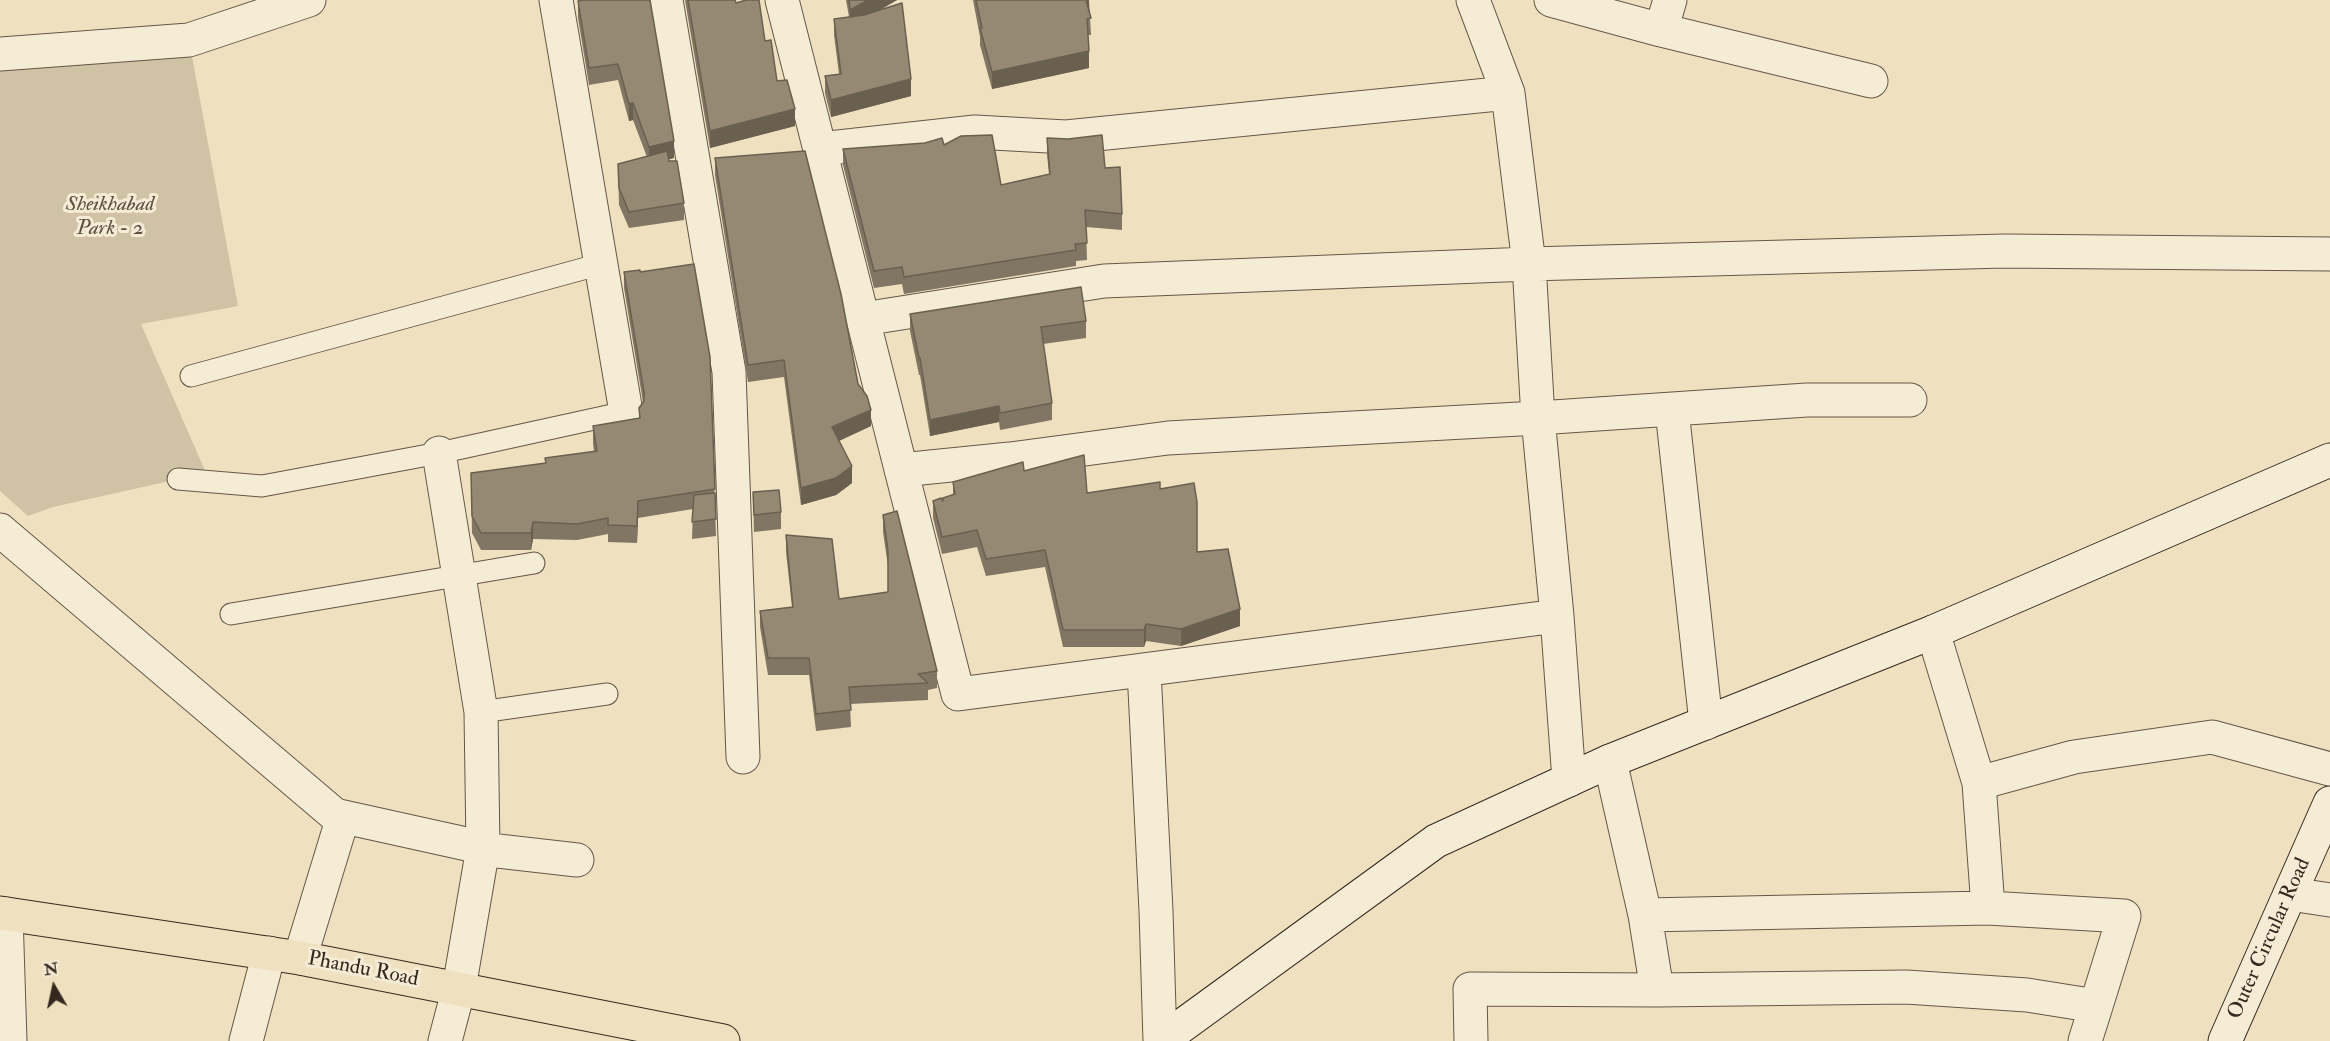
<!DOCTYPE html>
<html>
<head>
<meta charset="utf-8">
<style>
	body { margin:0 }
	#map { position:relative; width:2330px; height:1041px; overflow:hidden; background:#efe1c0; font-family:"IM FELL Double Pica",serif }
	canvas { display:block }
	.north { position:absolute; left:24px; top:957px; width:60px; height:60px; -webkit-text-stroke:4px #f5ecd6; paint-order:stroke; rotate:351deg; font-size:16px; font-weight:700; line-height:24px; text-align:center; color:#35291f }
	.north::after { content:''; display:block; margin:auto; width:21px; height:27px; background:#35291f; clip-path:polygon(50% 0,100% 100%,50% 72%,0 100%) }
</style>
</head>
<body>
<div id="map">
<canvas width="2330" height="1041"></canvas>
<div class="north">N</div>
</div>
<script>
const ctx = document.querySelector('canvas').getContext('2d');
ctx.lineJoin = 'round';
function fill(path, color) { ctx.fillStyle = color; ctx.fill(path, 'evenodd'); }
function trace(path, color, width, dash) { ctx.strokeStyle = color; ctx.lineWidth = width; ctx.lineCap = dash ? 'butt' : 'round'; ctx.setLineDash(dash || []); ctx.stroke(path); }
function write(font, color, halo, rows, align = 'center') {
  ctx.font = font + ' "IM FELL Double Pica",serif'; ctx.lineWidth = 6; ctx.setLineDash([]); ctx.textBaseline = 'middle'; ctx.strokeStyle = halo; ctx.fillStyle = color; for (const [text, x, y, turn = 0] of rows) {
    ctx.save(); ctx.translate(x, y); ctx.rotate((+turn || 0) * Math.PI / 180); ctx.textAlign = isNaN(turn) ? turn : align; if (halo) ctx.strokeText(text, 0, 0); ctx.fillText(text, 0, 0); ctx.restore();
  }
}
fill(new Path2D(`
	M 189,40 L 238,306 L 141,324 L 206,473 L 53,507 L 28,516 L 0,491 L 0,54 Z`), '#cfc2a5');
const lane = new Path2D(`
	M 191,376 L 601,264
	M 178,479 L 262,486 L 439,453 L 626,412
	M 231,614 L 534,563
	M 481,712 L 607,694`);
const street = new Path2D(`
	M 556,0 L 626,412
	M 666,0 L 729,372 L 743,757
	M 782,0 L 958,694 L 1557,616
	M 1473,0 L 1508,93 L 1529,264 L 1538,418 L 1557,616 L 1569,780
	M 1551,0 L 1661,30 L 1871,81
	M 1661,30 L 1670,0
	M 0,54 L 189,40 L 309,0
	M 820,149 L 975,132 L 1066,137 L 1508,93
	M 863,319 L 1104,281 L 1529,264 L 2004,251 L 2330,254
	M 1672,410 L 1706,723
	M 439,453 L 481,712 L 483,848 L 459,988 L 445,1041
	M 901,470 L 1010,459 L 1168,438 L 1538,418 L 1807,400 L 1910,400
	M 0,530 L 335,815 L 498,851 L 577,860
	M 1933,632 L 1979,783 L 2074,757 L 2212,737 L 2330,769
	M 1144,670 L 1156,911 L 1160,1041
	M 1610,761 L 1645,915 L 1657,990
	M 1979,783 L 1988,908
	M 2290,894 L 2330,900
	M 6,914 L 10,1041
	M 300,958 L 343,817
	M 246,1041 L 269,953
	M 1471,1041 L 1470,989 L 1657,990 L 1906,987 L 2027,995 L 2096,1006 L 2124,916 L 1988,908 L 1645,915
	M 2085,1041 L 2096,1006`);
const secondary = new Path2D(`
	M 1161,1041 L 1436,841 L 1610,761 L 1933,632 L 2330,460
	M 2225,1041 L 2330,803`);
const primary = new Path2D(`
	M 0,913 L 300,958 L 723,1041`);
trace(lane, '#645747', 23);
trace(street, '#645747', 35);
trace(secondary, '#35291f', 35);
trace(primary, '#35291f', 35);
trace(lane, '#f5ecd6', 21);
trace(street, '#f5ecd6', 33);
trace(secondary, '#f5ecd6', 33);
trace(primary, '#efe1c0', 33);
fill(new Path2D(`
	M 583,0 L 674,158 L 669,159 L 684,203 L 684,220 L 629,228 L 619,205 L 618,164 L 647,157 L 633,120 L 629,121 L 618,80 L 589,85 L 578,18 L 578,1 Z
	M 685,0 L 735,0 L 736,3 L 765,41 L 777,81 L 795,126 L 710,148 Z
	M 846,0 L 897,0 L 880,10 L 911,96 L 831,117 L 825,93 L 825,76 L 839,74 L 834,35 L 834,19 L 849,17 Z
	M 973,0 L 1089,0 L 1091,35 L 1088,35 L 1089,68 L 992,89 L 980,45 L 980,37 Z
	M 1047,138 L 1122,214 L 1122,230 L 1086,227 L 1087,260 L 1076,261 L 1076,266 L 904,294 L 902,284 L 874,288 L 843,165 L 843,149 L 944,145 L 1001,185 L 1049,174 L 1047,155 Z
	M 715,158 L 858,384 L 871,426 L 839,441 L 852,483 L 836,495 L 801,505 L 784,377 L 748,382 L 715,175 Z
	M 624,272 L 640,272 L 710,357 L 716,536 L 692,539 L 693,509 L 638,518 L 637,543 L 608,542 L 608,534 L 577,540 L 533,539 L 531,550 L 481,550 L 472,533 L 471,473 L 545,463 L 594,452 L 593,443 L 593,426 L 639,418 L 639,408 L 643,402 L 624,288 Z
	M 910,314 L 1086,321 L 1086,338 L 1043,344 L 1052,403 L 1052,420 L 1000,430 L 999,422 L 930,436 L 920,375 L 919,375 L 910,331 Z
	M 1024,471 L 1087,493 L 1160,489 L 1240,626 L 1181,646 L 1146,641 L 1144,647 L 1063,647 L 1045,567 L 986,576 L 977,547 L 942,554 L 933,518 L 933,501 L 943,500 L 953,495 L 953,482 Z
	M 753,492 L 781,512 L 781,529 L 754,532 Z
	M 883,515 L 937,671 L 937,688 L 928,690 L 928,700 L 850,704 L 851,727 L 816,731 L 809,675 L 768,675 L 760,627 L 760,611 L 792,607 L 786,552 L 786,535 L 839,599 L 888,592 L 888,566 L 883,532 Z`), '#817663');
fill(new Path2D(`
	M 868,0 L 897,0 L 850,27 L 850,10 Z
	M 1085,0 L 1089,0 L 1089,14 Z
	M 1089,51 L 1089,68 L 992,89 L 992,72 Z
	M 911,79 L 911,96 L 831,117 L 831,100 Z
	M 633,103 L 633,120 L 629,121 L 629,104 Z
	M 795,109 L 795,126 L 710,148 L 710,131 Z
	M 674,141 L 674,158 L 649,164 L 649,147 Z
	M 999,406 L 999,422 L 930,436 L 930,420 Z
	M 871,410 L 871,426 L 832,444 L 832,427 Z
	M 852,466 L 852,483 L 836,495 L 801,505 L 801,488 Z
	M 638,501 L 638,518 L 637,543 L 637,526 Z
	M 533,522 L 533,539 L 531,550 L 531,533 Z
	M 1240,609 L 1240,626 L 1181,646 L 1181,629 Z
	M 1146,624 L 1146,641 L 1144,647 L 1144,630 Z`), '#696050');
const building = new Path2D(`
	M 583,0 L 650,0 L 674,141 L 649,147 L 633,103 L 629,104 L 618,64 L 589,68 L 578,1 Z
	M 688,0 L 735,0 L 736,3 L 746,0 L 759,0 L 765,41 L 771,40 L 777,81 L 787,80 L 795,109 L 710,131 Z
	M 849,0 L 868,0 L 850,10 Z
	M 976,0 L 1086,0 L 1091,18 L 1087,19 L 1089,51 L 992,72 L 980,28 L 982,28 Z
	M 902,3 L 911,79 L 831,100 L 825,76 L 841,74 L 834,19 L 864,15 Z
	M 992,135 L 1001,185 L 1050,174 L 1047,138 L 1068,139 L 1102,135 L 1105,168 L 1120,167 L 1122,214 L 1085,210 L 1087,243 L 1075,244 L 1076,250 L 904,277 L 902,267 L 874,271 L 843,149 L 925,143 L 942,138 L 944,145 L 961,136 Z
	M 667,151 L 669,161 L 677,161 L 684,203 L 629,212 L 619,188 L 618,164 Z
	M 805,151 L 841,294 L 858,384 L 867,396 L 871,410 L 832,427 L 852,466 L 836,478 L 801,488 L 784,360 L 748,365 L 715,158 Z
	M 694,264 L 710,357 L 715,489 L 638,501 L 637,526 L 608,525 L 608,518 L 577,524 L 533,522 L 531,533 L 481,533 L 472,516 L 471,473 L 546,463 L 545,458 L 597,451 L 593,426 L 640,418 L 639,408 L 644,401 L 644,392 L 624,272 L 640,270 L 640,272 Z
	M 1081,287 L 1086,321 L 1041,327 L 1052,403 L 1000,413 L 999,406 L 930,420 L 920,358 L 919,358 L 910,314 Z
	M 1084,455 L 1087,493 L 1160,482 L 1160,489 L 1194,483 L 1197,502 L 1197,552 L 1228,549 L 1240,609 L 1181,629 L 1146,624 L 1144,630 L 1063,630 L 1045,550 L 986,559 L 977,530 L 942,537 L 933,501 L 941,498 L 943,501 L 943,498 L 955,494 L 953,482 L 1023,462 L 1024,471 Z
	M 779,490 L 781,512 L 754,515 L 753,492 Z
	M 715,493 L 716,519 L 692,522 L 694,495 Z
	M 897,511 L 937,671 L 918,674 L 928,683 L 849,687 L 851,710 L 816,714 L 809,658 L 768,658 L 760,611 L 793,607 L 786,535 L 832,539 L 839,599 L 888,592 L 888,551 L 883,515 Z`);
fill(building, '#968973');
trace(building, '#696050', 1.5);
write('italic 21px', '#5c4f40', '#f5ecd6', [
	["Sheikhabad",110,205],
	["Park - 2",110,229]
]);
write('21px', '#35291f', '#f5ecd6', [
	["Outer Circular Road",2270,939,-66],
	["Phandu Road",363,970,11]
]);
</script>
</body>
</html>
